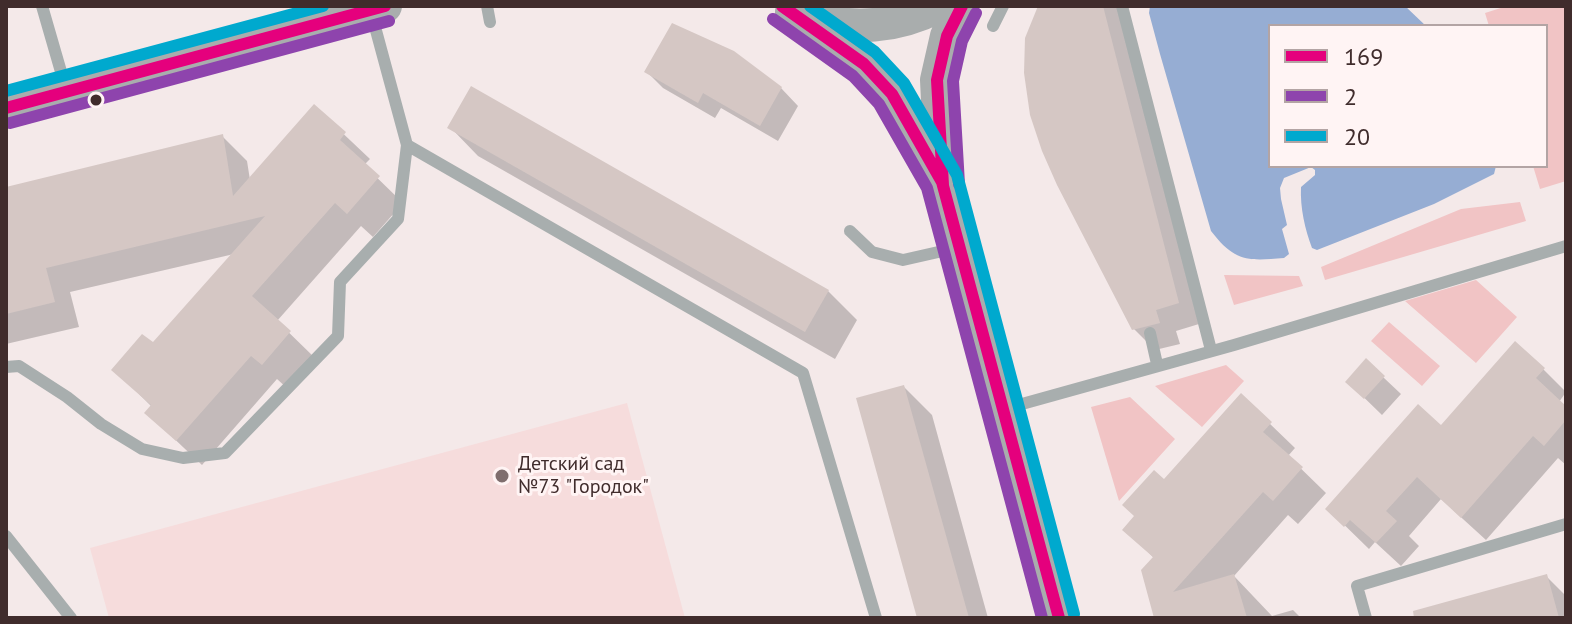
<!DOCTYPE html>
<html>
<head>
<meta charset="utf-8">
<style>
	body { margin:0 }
	#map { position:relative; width:1572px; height:624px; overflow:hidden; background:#f4e9e9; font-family:"PT Sans",sans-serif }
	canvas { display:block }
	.frame { position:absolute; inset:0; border:8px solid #402c2c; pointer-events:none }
	.legend { position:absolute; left:1268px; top:24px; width:280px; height:144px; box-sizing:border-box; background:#fff4f4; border:2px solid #b3a4a4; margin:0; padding:10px 14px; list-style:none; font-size:24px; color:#402c2c }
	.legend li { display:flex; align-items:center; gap:16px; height:40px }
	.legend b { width:40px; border:2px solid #b3a4a4 }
</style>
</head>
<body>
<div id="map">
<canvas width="1572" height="624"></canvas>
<div class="frame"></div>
<ul class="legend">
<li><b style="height:10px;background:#e5007d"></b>169</li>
<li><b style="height:10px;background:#8e44ad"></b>2</li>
<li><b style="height:10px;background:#00a9ce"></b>20</li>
</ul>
</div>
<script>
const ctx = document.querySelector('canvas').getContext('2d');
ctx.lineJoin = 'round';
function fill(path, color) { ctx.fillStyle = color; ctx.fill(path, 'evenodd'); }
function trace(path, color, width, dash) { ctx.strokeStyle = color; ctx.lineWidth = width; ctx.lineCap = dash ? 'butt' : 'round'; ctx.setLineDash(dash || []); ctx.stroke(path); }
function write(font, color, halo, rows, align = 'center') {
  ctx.font = font + ' "PT Sans",sans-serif'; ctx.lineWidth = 6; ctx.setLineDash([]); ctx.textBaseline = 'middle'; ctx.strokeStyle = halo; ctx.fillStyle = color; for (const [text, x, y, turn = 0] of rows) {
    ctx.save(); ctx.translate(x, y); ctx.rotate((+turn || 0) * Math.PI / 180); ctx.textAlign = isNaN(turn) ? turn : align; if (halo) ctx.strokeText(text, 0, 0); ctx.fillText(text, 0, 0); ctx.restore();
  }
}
fill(new Path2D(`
	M 627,403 L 685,618 L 109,618 L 90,548 Z`), '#f6dcdc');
fill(new Path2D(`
	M 1507,6 L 1566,6 L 1566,181 L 1540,189 L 1533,166 L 1546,166 L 1546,26 L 1489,26 L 1485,13 Z
	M 1520,202 L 1526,221 L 1325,280 L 1321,267 L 1461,209 Z
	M 1224,275 L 1299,276 L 1303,286 L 1234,305 Z
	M 1476,280 L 1517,317 L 1476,363 L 1405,301 Z
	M 1389,322 L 1440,366 L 1422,386 L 1371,341 Z
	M 1226,365 L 1244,381 L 1202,427 L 1155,386 Z
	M 1130,397 L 1175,439 L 1119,501 L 1091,407 Z`), '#f1c4c5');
fill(new Path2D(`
	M 1150,6 L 1405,6 L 1426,26 L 1270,26 L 1270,166 L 1496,166 L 1494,174 L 1434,204 L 1317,250 L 1312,248 C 1305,229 1300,208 1301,187 L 1315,175 L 1315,170 L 1311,167 L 1284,178 L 1280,188 L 1281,199 L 1287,225 L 1282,229 L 1289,254 L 1284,258 C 1247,261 1235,262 1211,231 L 1160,54 L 1149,13 Z`), '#96add3');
fill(new Path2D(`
	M 1042,6 L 1118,6 L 1199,324 L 1176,331 L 1180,344 L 1155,350 L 1134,329 Z
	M 646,71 L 781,88 L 798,106 L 778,141 L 721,108 L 715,118 L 663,88 Z
	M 315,107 L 370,159 L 364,165 L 403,203 L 373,237 L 361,226 L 277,321 L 315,358 L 288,389 L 277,379 L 202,465 L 147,413 L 152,407 L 114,369 L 153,345 L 234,254 L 70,292 L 79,327 L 6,344 L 6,189 L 222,136 L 247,161 L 250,180 Z
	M 450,127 L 828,291 L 857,320 L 835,359 L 478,156 Z
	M 1366,361 L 1401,394 L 1382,415 L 1348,382 Z
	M 1543,369 L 1566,392 L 1559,402 L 1566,408 L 1566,465 L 1558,458 L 1486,540 L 1441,499 L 1409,536 L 1419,546 L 1401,566 L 1375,542 L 1369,549 L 1328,509 L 1441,428 Z
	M 904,387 L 932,415 L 988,618 L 919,618 Z
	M 1241,396 L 1295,448 L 1288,456 L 1326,493 L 1298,524 L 1288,515 L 1234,576 L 1272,616 L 1293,610 L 1301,618 L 1157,618 L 1154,558 L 1125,529 Z
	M 1546,576 L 1566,596 L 1566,618 L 1418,618 Z`), '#0003');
fill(new Path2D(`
	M 1038,6 L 1103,6 L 1179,303 L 1156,310 L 1160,323 L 1132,330 L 1057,185 L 1042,151 L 1030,115 L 1024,73 L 1025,38 Z
	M 672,23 L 734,51 L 782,87 L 760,126 L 703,93 L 698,103 L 644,72 Z
	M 471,86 L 829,290 L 805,332 L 447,128 Z
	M 314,104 L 346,132 L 340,140 L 380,176 L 347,214 L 335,203 L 252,296 L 291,331 L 262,365 L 251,356 L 176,441 L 144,413 L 151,405 L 111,370 L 142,334 L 153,342 L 265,216 L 46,268 L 55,302 L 6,314 L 6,187 L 223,134 L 233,196 Z
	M 1515,341 L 1545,368 L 1536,378 L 1566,406 L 1566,420 L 1544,446 L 1533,436 L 1461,518 L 1417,477 L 1386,511 L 1397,521 L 1376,543 L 1350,520 L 1344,527 L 1325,509 L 1418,404 L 1441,425 Z
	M 1366,358 L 1385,376 L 1364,399 L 1345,382 Z
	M 904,385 L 969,618 L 917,618 L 856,398 Z
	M 1241,393 L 1272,422 L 1263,432 L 1303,467 L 1273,501 L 1263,492 L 1173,592 L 1234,574 L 1247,618 L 1154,618 L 1141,570 L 1153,557 L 1122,530 L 1134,516 L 1122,505 L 1154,470 L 1164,479 Z
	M 1547,574 L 1559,618 L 1414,618 L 1413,611 Z`), '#d5c7c4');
trace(new Path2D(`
	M 42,6 L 66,89
	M 487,6 L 490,22
	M 1122,6 L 1211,350
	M 993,26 L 1003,6
	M 407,145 L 803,373 L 876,618
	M 850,231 L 872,252 L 903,260 L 956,248
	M 1150,333 L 1157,364
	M 6,367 L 19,366 L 67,397 L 101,424 L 142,449 L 183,458 L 225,453 L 338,336 L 340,282 L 398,219 L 407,145 L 371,12
	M 1004,409 L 1234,345 L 1566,246
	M 6,536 L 71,618
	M 1366,618 L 1357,586 L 1566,524`), '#a8aeae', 12);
trace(new Path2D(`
	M 962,6 L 947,36 L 937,80 L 942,182 L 1059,618
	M 792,12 L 864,64 L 892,94 L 937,172
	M 808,17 C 852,31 897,27 938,6
	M 6,108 L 385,6`), '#a9adad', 34);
trace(new Path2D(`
	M 782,6 L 864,64 L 892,94 L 942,182 L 1059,618
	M 6,108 L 385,6
	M 943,185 L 937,80 L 947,36 L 962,6`), '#e5007d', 12);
trace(new Path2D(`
	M 773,19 L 853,76 L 879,104 L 927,188 L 1042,618
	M 10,123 L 389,21
	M 959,184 L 953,81 L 962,41 L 976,13`), '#8e44ad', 12);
trace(new Path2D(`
	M 810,6 L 875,52 L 904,83 L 957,175 L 1074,614
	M 6,91 L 323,6`), '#00a9ce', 12);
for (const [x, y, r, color] of [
	[96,100,7,"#402c2c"],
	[502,476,8,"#7f6e6e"]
]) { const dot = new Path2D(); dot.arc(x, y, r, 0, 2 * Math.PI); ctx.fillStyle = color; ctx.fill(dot); trace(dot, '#fff4f4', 3); }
write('20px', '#402c2c', '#fff4f4', [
	["Детский сад",518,464],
	["№73 \"Городок\"",518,487]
], 'left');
</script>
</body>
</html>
